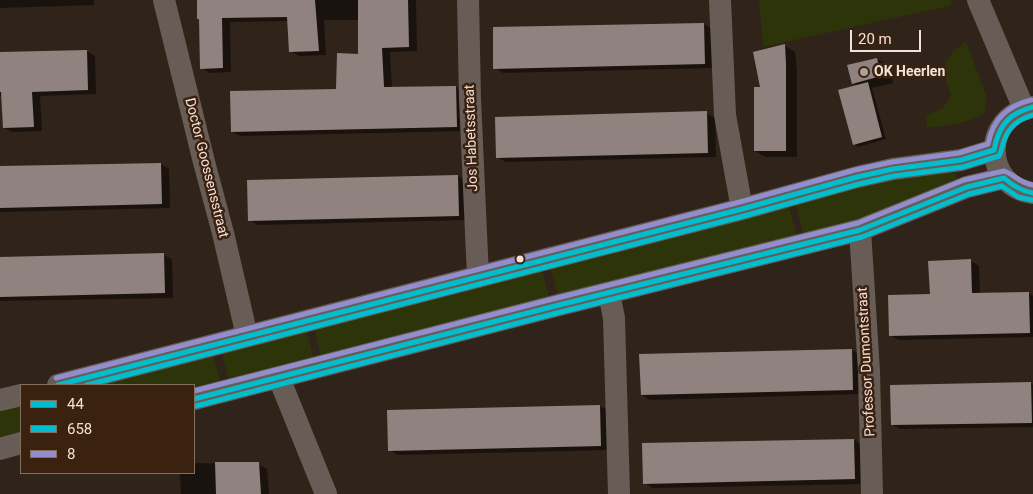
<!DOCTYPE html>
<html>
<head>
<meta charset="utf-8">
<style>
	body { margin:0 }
	#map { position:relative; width:1033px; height:494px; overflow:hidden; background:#30231a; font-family:Roboto,sans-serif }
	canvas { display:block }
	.legend { position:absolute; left:20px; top:384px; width:175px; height:90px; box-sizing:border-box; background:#3a2110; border:1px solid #846e60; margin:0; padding:6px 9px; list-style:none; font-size:15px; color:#f3e1d7 }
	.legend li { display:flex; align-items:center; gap:10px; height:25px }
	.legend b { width:25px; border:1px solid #846e60 }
	.scale { position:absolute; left:850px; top:30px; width:71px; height:22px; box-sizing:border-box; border:2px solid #f3e1d7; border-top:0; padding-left:6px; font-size:15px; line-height:18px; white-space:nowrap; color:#f3e1d7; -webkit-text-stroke:4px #3a2110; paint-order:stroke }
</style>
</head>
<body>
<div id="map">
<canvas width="1033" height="494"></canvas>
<ul class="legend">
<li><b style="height:6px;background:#00becd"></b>44</li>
<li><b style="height:6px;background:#00becd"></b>658</li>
<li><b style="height:6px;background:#928dcd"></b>8</li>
</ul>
<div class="scale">20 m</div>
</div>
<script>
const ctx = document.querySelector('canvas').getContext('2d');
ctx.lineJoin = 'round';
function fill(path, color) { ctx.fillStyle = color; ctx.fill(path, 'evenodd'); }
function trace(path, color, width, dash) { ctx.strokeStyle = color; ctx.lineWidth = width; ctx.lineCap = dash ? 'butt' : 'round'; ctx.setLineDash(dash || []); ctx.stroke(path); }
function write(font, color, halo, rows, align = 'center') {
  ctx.font = font + ' Roboto,sans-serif'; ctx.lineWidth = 5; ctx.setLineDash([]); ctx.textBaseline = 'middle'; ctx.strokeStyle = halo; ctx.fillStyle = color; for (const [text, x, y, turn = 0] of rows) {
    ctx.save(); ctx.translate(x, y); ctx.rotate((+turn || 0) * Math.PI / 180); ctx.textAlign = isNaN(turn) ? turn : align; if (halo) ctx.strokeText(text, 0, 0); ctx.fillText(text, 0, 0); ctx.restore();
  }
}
fill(new Path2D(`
	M 759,0 L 950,0 L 953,5 L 763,47 Z
	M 966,41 L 987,98 L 984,113 L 974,119 L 957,124 L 927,128 L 926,115 L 943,108 L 951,96 L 946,80 L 945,63 L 953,52 Z
	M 918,173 L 955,173 L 959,183 L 880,216 L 804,236 L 795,201 Z
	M 788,203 L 797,237 L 559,300 L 550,265 Z
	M 541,267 L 550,301 L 321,358 L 314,325 Z
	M 306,328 L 314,361 L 229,382 L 221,349 Z
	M 212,351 L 221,385 L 194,392 L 194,385 L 100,385 Z
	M 21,400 L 21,436 L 0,442 L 0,405 Z`), '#2e340a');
fill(new Path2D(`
	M 0,0 L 94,0 L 94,5 L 0,8 Z
	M 198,0 L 416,0 L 417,51 L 390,52 L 392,89 L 456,87 L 464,92 L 465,131 L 241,136 L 232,132 L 337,90 L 360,55 L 359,20 L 324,20 L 326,55 L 299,56 L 290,51 L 288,21 L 230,22 L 231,72 L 210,73 L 202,68 Z
	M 704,24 L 712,29 L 713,68 L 503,73 L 495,68 Z
	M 784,45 L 795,52 L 797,71 L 797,157 L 766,157 L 755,151 L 762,88 Z
	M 87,51 L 95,56 L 96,94 L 40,96 L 42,131 L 13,132 L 4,128 L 3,96 L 0,96 L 0,53 Z
	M 877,59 L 889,66 L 893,83 L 872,88 L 886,139 L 858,147 L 854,144 L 858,86 L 853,83 Z
	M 706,113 L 715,118 L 716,157 L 506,162 L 497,157 Z
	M 161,164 L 169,169 L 170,208 L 0,212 L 0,168 Z
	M 458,176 L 466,181 L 467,220 L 258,225 L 249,220 Z
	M 163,255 L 172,259 L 173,298 L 0,301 L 0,258 Z
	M 971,261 L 979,266 L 980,294 L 1029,293 L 1033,296 L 1033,337 L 899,340 L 890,335 L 931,295 Z
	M 852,350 L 860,355 L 861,394 L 650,400 L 642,395 Z
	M 1031,383 L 1033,385 L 1033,427 L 900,429 L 892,424 Z
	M 600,406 L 609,411 L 609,450 L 398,455 L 390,450 L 389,411 Z
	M 854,440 L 862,445 L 863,484 L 653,488 L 644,483 Z
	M 194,463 L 258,464 L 267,469 L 269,494 L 181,494 L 180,473 L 194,473 Z`), '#0007');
fill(new Path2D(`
	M 197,0 L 315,0 L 319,51 L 289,52 L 287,17 L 222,18 L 223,68 L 200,69 L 199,19 L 197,19 Z
	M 358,0 L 408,0 L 409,47 L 382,48 L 384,87 L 456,86 L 457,127 L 231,132 L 230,91 L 336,89 L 337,53 L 358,54 Z
	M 704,23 L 705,64 L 493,69 L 493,27 Z
	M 785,44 L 786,64 L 786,151 L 754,151 L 754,87 L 760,87 L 753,52 Z
	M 87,50 L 88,90 L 32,92 L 34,127 L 3,128 L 1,92 L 0,92 L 0,52 Z
	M 877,58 L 881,76 L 852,84 L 847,65 Z
	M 868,82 L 882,137 L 853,145 L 838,90 Z
	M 707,111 L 708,153 L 496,158 L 495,117 Z
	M 161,163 L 162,204 L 0,208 L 0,166 Z
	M 458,175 L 459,216 L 248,221 L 247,180 Z
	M 164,253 L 165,293 L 0,297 L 0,257 Z
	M 971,259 L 972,293 L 1029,292 L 1030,333 L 889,336 L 888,295 L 930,294 L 928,261 Z
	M 852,349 L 853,390 L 641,395 L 639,354 Z
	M 1031,382 L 1032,423 L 891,425 L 890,385 Z
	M 600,405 L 601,446 L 388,451 L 387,410 Z
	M 854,439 L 855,479 L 643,484 L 642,443 Z
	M 215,462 L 259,462 L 261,494 L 216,494 Z`), '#90837f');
trace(new Path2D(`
	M 164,0 L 204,162 L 223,233 L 247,336
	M 468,0 L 470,99 L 478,277
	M 720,0 L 725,115 L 742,209
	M 978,0 L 1024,109
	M 1033,107 C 980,117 984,187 1033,193
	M 860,230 L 869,371 L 872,494
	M 609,293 L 614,318 L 619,494
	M 279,378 L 326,494
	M 58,385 L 543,260 L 742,209 L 857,177 L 893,169 L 961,160 L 994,150
	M 194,399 L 555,306 L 860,230 L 967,187 L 1004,178
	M 0,400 L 21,395
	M 0,449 L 21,443`), '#685d56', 22);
trace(new Path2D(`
	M 58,385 L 742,209 L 857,177 L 893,169 L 961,160 L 994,150 C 999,125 1008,114 1033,107
	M 194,399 L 555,306 L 860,230 L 967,187 L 1004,178 C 1013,186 1021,191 1033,193`), '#00becd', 5);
trace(new Path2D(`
	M 87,385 L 744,216 L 859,184 L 894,176 L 963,167 L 999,156 C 1002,151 1002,146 1004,141 C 1009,126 1019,119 1033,115
	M 196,406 L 557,313 L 862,237 L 969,194 L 1002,186 L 1018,197 L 1032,200`), '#00becd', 5);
trace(new Path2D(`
	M 56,378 L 740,202 L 855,170 L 892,162 L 959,153 L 988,144 C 993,119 1007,106 1031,100
	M 194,391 L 553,299 L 858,223 L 964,180 L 1004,171 C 1015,175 1020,183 1033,185`), '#928dcd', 5);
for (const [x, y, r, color] of [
	[864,72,5,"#af9e95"],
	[520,259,4.5,"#f3e1d7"]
]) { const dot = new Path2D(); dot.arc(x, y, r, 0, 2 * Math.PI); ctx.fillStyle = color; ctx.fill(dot); trace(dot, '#3a2110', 2); }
write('bold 14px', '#f3e1d7', '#3a2110', [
	["OK Heerlen",874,72]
], 'left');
write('14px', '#f3e1d7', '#3a2110', [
	["Jos Habetsstraat",472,138,-92],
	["Doctor Goossensstraat",206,168,76],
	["Professor Dumontstraat",867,362,-93]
]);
</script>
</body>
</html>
